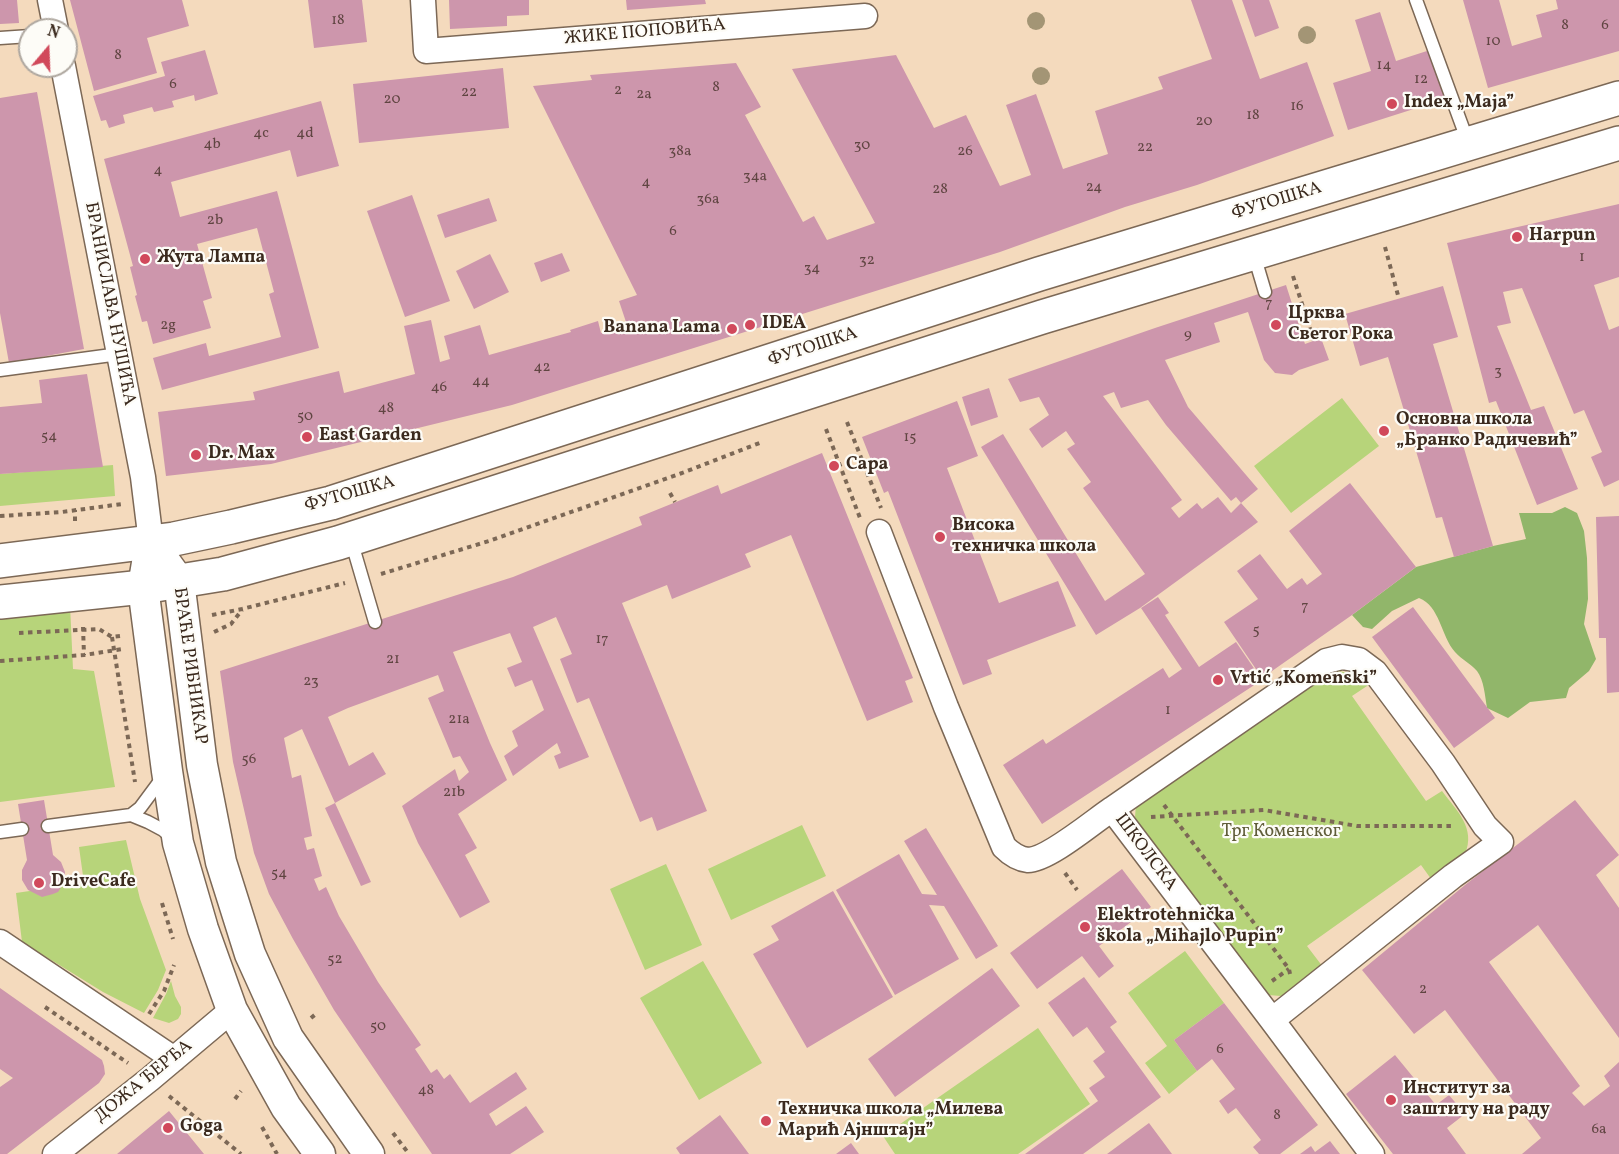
<!DOCTYPE html>
<html>
<head>
<meta charset="utf-8">
<style>
	body { margin:0 }
	#map { position:relative; width:1619px; height:1154px; overflow:hidden; background:#f4dabd; font-family:Vollkorn,serif }
	canvas { display:block }
	.north { position:absolute; left:18px; top:18px; width:60px; height:60px; box-sizing:border-box; background:#fdfcf7; border:2px solid #afa8a0; border-radius:50%; rotate:19deg; font-size:16px; font-weight:700; line-height:24px; text-align:center; color:#3b2a1e }
	.north::after { content:''; display:block; margin:auto; width:21px; height:27px; background:#d1495b; clip-path:polygon(50% 0,100% 100%,50% 72%,0 100%) }
</style>
</head>
<body>
<div id="map">
<canvas width="1619" height="1154"></canvas>
<div class="north">N</div>
</div>
<script>
const ctx = document.querySelector('canvas').getContext('2d');
ctx.lineJoin = 'round';
function fill(path, color) { ctx.fillStyle = color; ctx.fill(path, 'evenodd'); }
function trace(path, color, width, dash) { ctx.strokeStyle = color; ctx.lineWidth = width; ctx.lineCap = dash ? 'butt' : 'round'; ctx.setLineDash(dash || []); ctx.stroke(path); }
function write(font, color, halo, rows, align = 'center') {
  ctx.font = font + ' Vollkorn,serif'; ctx.lineWidth = 4.5; ctx.setLineDash([]); ctx.textBaseline = 'middle'; ctx.strokeStyle = halo; ctx.fillStyle = color; for (const [text, x, y, turn = 0] of rows) {
    ctx.save(); ctx.translate(x, y); ctx.rotate((+turn || 0) * Math.PI / 180); ctx.textAlign = isNaN(turn) ? turn : align; if (halo) ctx.strokeText(text, 0, 0); ctx.fillText(text, 0, 0); ctx.restore();
  }
}
fill(new Path2D(`
	M 1342,398 L 1379,446 L 1291,513 L 1254,466 Z
	M 113,465 L 115,496 L 0,506 L 0,474 Z
	M 70,605 L 73,669 L 94,671 L 115,787 L 0,802 L 0,612 Z
	M 1336,671 C 1350,672 1359,675 1370,684 L 1352,696 L 1426,801 L 1442,791 C 1457,811 1476,828 1465,854 L 1434,883 L 1421,865 L 1307,946 L 1323,967 L 1287,994 L 1281,996 L 1268,995 L 1139,825 L 1135,817 L 1136,804 L 1324,675 Z
	M 802,825 L 826,876 L 731,920 L 708,869 Z
	M 126,840 L 140,899 L 166,970 L 158,990 L 144,1013 L 103,992 L 22,942 L 16,893 L 84,883 L 79,847 Z
	M 666,864 L 702,945 L 645,970 L 610,889 Z
	M 1185,951 L 1224,1003 L 1174,1040 L 1197,1071 L 1169,1094 L 1145,1063 L 1167,1046 L 1128,993 Z
	M 703,961 L 762,1063 L 699,1100 L 640,998 Z
	M 171,981 L 175,996 L 181,1007 L 181,1014 L 178,1019 L 169,1023 L 153,1018 L 166,994 Z
	M 1038,1028 L 1090,1104 L 1018,1154 L 895,1154 L 883,1136 Z`), '#b7d47a');
fill(new Path2D(`
	M 1565,507 L 1577,513 L 1584,531 L 1587,558 L 1588,599 L 1584,624 L 1596,659 L 1589,671 L 1569,688 L 1566,698 L 1530,702 L 1508,718 L 1487,708 C 1485,696 1484,680 1477,671 C 1471,664 1461,659 1455,652 C 1441,636 1440,606 1419,598 L 1392,611 L 1372,629 L 1363,627 L 1352,615 L 1416,567 L 1493,546 L 1526,539 L 1519,513 L 1552,513 Z`), '#91b66a');
fill(new Path2D(`
	M 0,0 L 17,0 L 19,23 L 0,24 Z
	M 70,0 L 182,0 L 189,26 L 147,38 L 157,73 L 94,91 Z
	M 308,0 L 362,0 L 367,42 L 314,48 Z
	M 449,0 L 529,0 L 529,15 L 507,16 L 507,26 L 450,29 Z
	M 626,0 L 705,0 L 706,4 L 627,10 Z
	M 1191,0 L 1232,0 L 1260,79 L 1307,62 L 1334,136 L 1197,185 L 1125,207 L 1000,252 L 512,405 L 271,464 L 166,476 L 158,412 L 255,400 L 253,392 L 339,371 L 344,393 L 415,374 L 404,326 L 431,320 L 440,362 L 450,359 L 444,336 L 480,325 L 489,355 L 571,332 L 570,330 L 598,321 L 601,333 L 627,325 L 619,301 L 637,295 L 533,86 L 592,80 L 590,75 L 736,63 L 761,107 L 745,115 L 803,222 L 814,216 L 827,240 L 875,223 L 792,69 L 896,55 L 934,128 L 966,115 L 1000,186 L 1031,175 L 1006,105 L 1036,94 L 1063,169 L 1108,154 L 1095,111 L 1163,89 L 1158,77 L 1212,59 Z
	M 1242,0 L 1269,0 L 1279,28 L 1255,37 Z
	M 1463,0 L 1499,0 L 1512,46 L 1542,37 L 1536,15 L 1558,9 L 1556,0 L 1619,0 L 1619,51 L 1488,88 Z
	M 1380,12 L 1396,61 L 1430,50 L 1445,99 L 1348,130 L 1333,83 L 1371,71 L 1355,20 Z
	M 205,50 L 218,94 L 195,101 L 194,95 L 172,101 L 174,107 L 154,112 L 152,107 L 123,115 L 125,123 L 109,128 L 106,120 L 101,121 L 93,96 L 165,76 L 161,62 Z
	M 503,68 L 509,128 L 359,143 L 353,84 Z
	M 37,92 L 84,349 L 9,363 L 0,313 L 0,98 Z
	M 321,101 L 339,166 L 297,177 L 290,150 L 171,182 L 180,217 L 277,191 L 319,348 L 162,390 L 153,358 L 206,343 L 209,356 L 281,337 L 269,294 L 274,292 L 257,228 L 197,244 L 212,298 L 203,301 L 211,328 L 153,344 L 147,321 L 142,322 L 135,296 L 137,295 L 130,267 L 133,266 L 104,159 Z
	M 412,195 L 450,301 L 405,317 L 367,211 Z
	M 489,198 L 497,221 L 445,238 L 437,215 Z
	M 1619,204 L 1619,277 L 1594,285 L 1609,330 L 1619,326 L 1619,480 L 1604,487 L 1591,457 L 1602,452 L 1584,410 L 1574,414 L 1522,288 L 1503,292 L 1511,323 L 1497,326 L 1531,410 L 1544,406 L 1578,489 L 1537,505 L 1496,401 L 1489,403 L 1447,243 Z
	M 562,253 L 570,271 L 541,282 L 534,263 Z
	M 490,254 L 509,292 L 474,309 L 456,271 Z
	M 1286,285 L 1305,344 L 1321,338 L 1329,360 L 1299,370 L 1292,375 L 1275,373 L 1264,360 L 1248,312 L 1214,323 L 1220,342 L 1165,360 L 1188,407 L 1258,489 L 1241,503 L 1236,497 L 1231,501 L 1166,425 L 1148,400 L 1121,408 L 1114,392 L 1103,396 L 1182,500 L 1171,508 L 1179,518 L 1197,503 L 1202,509 L 1218,497 L 1231,513 L 1241,503 L 1258,522 L 1140,608 L 1096,635 L 981,447 L 1003,434 L 1105,601 L 1145,574 L 1083,488 L 1091,482 L 1067,449 L 1075,444 L 1066,431 L 1042,448 L 1029,429 L 1049,415 L 1039,397 L 1020,402 L 1008,379 L 1155,328 Z
	M 1443,286 L 1458,337 L 1433,344 L 1493,546 L 1454,557 L 1442,517 L 1436,518 L 1388,357 L 1360,366 L 1345,314 Z
	M 87,374 L 103,467 L 0,474 L 0,407 L 42,403 L 39,380 Z
	M 989,388 L 998,417 L 971,426 L 962,397 Z
	M 957,401 L 978,456 L 947,468 L 999,603 L 1058,581 L 1076,626 L 987,660 L 992,674 L 963,685 L 888,491 L 884,493 L 862,437 Z
	M 822,453 L 913,678 L 905,681 L 913,702 L 867,721 L 791,535 L 745,554 L 751,567 L 672,599 L 667,585 L 622,603 L 707,811 L 657,831 L 652,817 L 640,822 L 589,698 L 577,703 L 560,659 L 572,654 L 556,617 L 533,627 L 589,757 L 559,769 L 554,756 L 561,753 L 557,743 L 513,776 L 504,756 L 518,746 L 512,731 L 544,710 L 532,680 L 515,687 L 507,668 L 522,662 L 510,633 L 453,652 L 490,743 L 507,780 L 458,814 L 477,848 L 465,855 L 490,902 L 460,918 L 418,843 L 402,806 L 455,769 L 459,781 L 469,772 L 460,756 L 453,758 L 428,698 L 444,691 L 438,675 L 348,708 L 328,717 L 349,766 L 373,752 L 386,774 L 335,803 L 302,729 L 284,738 L 292,778 L 301,775 L 312,836 L 304,838 L 307,850 L 314,848 L 322,876 L 314,879 L 319,891 L 326,887 L 339,916 L 378,982 L 421,1045 L 415,1049 L 431,1073 L 437,1069 L 444,1079 L 450,1074 L 470,1103 L 516,1072 L 527,1089 L 489,1114 L 496,1126 L 526,1106 L 544,1132 L 510,1154 L 432,1154 L 334,1010 L 293,939 L 269,894 L 254,853 L 233,762 L 220,671 L 513,577 L 642,525 L 639,517 L 718,485 L 721,494 Z
	M 1350,483 L 1416,567 L 1352,615 L 1262,678 L 1224,622 L 1258,599 L 1237,571 L 1260,554 L 1287,589 L 1302,578 L 1307,585 L 1322,574 L 1289,531 Z
	M 1619,516 L 1619,692 L 1607,693 L 1606,638 L 1599,638 L 1596,517 Z
	M 1158,597 L 1169,613 L 1165,615 L 1199,667 L 1236,642 L 1262,680 L 1042,824 L 1003,765 L 1043,739 L 1046,744 L 1163,668 L 1169,678 L 1182,669 L 1141,608 Z
	M 1413,607 L 1495,718 L 1454,748 L 1372,637 Z
	M 44,800 L 53,855 L 61,862 L 65,872 L 64,883 L 58,892 L 53,894 L 42,897 L 28,890 L 22,880 L 22,870 L 27,860 L 18,804 Z
	M 1575,800 L 1619,855 L 1596,875 L 1619,908 L 1619,1038 L 1538,925 L 1489,962 L 1580,1086 L 1572,1093 L 1584,1106 L 1610,1086 L 1604,1076 L 1619,1062 L 1619,1154 L 1522,1154 L 1541,1138 L 1445,1010 L 1414,1034 L 1362,970 L 1465,885 Z
	M 335,803 L 371,882 L 361,886 L 325,808 Z
	M 926,828 L 998,946 L 976,959 L 944,906 L 929,905 L 959,959 L 895,995 L 836,890 L 899,854 L 922,894 L 937,895 L 904,841 Z
	M 1122,869 L 1151,907 L 1099,946 L 1114,966 L 1099,978 L 1082,956 L 1037,989 L 1010,953 Z
	M 833,891 L 893,997 L 807,1048 L 753,954 L 779,940 L 771,926 Z
	M 992,968 L 1020,1006 L 895,1097 L 868,1059 Z
	M 1084,977 L 1117,1022 L 1110,1027 L 1161,1097 L 1083,1154 L 1025,1154 L 1098,1101 L 1089,1088 L 1105,1077 L 1093,1061 L 1105,1052 L 1087,1027 L 1073,1037 L 1048,1003 Z
	M 0,988 L 102,1060 L 104,1066 L 105,1074 L 99,1083 L 7,1154 L 0,1154 L 0,1087 L 13,1078 L 0,1069 Z
	M 1224,1003 L 1318,1125 L 1280,1154 L 1259,1154 L 1253,1147 L 1261,1140 L 1236,1108 L 1228,1114 L 1219,1101 L 1235,1089 L 1212,1059 L 1197,1071 L 1174,1040 Z
	M 1395,1055 L 1436,1105 L 1449,1095 L 1465,1114 L 1447,1128 L 1466,1154 L 1393,1154 L 1346,1094 Z
	M 169,1111 L 204,1154 L 117,1154 Z
	M 720,1115 L 749,1154 L 680,1154 L 676,1148 Z
	M 1149,1123 L 1172,1154 L 1107,1154 Z
	M 1330,1141 L 1340,1154 L 1300,1154 L 1311,1146 L 1315,1152 Z
	M 851,1143 L 859,1154 L 836,1154 Z`), '#cd96ac');
const service = new Path2D(`
	M 1416,0 L 1468,142
	M 0,38 L 30,36
	M 1254,255 L 1265,292
	M 0,370 L 119,354
	M 351,540 L 375,622
	M 131,815 L 140,808 L 163,777
	M 48,826 L 131,815 L 148,822 L 163,830 L 173,838
	M 0,832 L 22,829`);
const minor = new Path2D(`
	M 50,0 L 56,30
	M 423,0 L 426,51 L 865,16
	M 63,66 L 143,477 L 151,542
	M 879,532 L 946,707 L 1004,847 C 1011,854 1018,859 1028,860 C 1048,860 1094,821 1112,809 L 1272,1020 L 1372,1154
	M 1112,809 L 1326,661 L 1342,657 L 1359,660 L 1375,672 L 1443,763 L 1485,826 L 1501,842 L 1453,876 L 1272,1020
	M 0,942 L 174,1059
	M 55,1154 L 150,1079 L 232,1010`);
const tertiary = new Path2D(`
	M 151,542 L 179,581 L 202,765 L 221,862 L 250,954 L 288,1038 L 369,1154
	M 147,563 L 143,587 L 167,771 L 178,843 L 203,929 L 232,1010 L 286,1107 L 320,1154`);
const secondary = new Path2D(`
	M 0,561 L 174,539 L 231,527 L 331,503 L 1039,274 L 1619,98
	M 0,602 L 143,587 L 223,574 L 338,543 L 1042,317 L 1619,143`);
trace(service, '#7c6856', 15);
trace(minor, '#7c6856', 27);
trace(tertiary, '#7c6856', 33);
trace(secondary, '#7c6856', 36);
trace(new Path2D(`
	M 1385,247 L 1399,299
	M 1293,276 L 1314,341
	M 847,422 L 881,508
	M 826,429 L 860,518
	M 670,493 L 675,502
	M 0,516 L 62,512 L 122,504
	M 75,521 L 75,510
	M 381,574 L 489,541 L 682,473 L 762,442
	M 212,615 L 242,609 L 345,583
	M 83,627 L 84,655
	M 214,632 L 231,624 L 242,610
	M 19,633 L 99,629 L 112,637 L 120,636
	M 112,637 L 135,782
	M 0,661 L 84,655 L 123,649
	M 1164,805 L 1289,969 L 1290,974
	M 1151,817 L 1264,810 L 1357,826 L 1454,826
	M 1065,873 L 1077,890
	M 162,903 L 173,939
	M 1272,981 L 1289,969
	M 45,1007 L 128,1063
	M 149,1014 L 164,991 L 174,965
	M 311,1018 L 317,1013
	M 169,1096 L 241,1154
	M 235,1099 L 241,1091
	M 262,1127 L 277,1154
	M 393,1133 L 409,1154`), '#7c6856', 4, [4.5, 4.5]);
trace(service, '#fff', 12);
trace(minor, '#fff', 24);
trace(tertiary, '#fff', 30);
trace(secondary, '#fff', 33);
ctx.fillStyle = '#a39575';
for (const [x, y] of [
	[1036,21],
	[1307,35],
	[1041,76]
]) { ctx.beginPath(); ctx.arc(x, y, 9, 0, 2 * Math.PI); ctx.fill(); }
for (const [x, y, r, color] of [
	[1392,104,6,"#d1495b"],
	[1517,237,6,"#d1495b"],
	[145,259,6,"#d1495b"],
	[750,325,6,"#d1495b"],
	[1276,325,6,"#d1495b"],
	[732,329,6,"#d1495b"],
	[1384,431,6,"#d1495b"],
	[307,437,6,"#d1495b"],
	[196,455,6,"#d1495b"],
	[834,466,6,"#d1495b"],
	[940,537,6,"#d1495b"],
	[1218,680,6,"#d1495b"],
	[39,883,6,"#d1495b"],
	[1085,927,6,"#d1495b"],
	[1391,1100,6,"#d1495b"],
	[766,1121,6,"#d1495b"],
	[168,1128,6,"#d1495b"]
]) { const dot = new Path2D(); dot.arc(x, y, r, 0, 2 * Math.PI); ctx.fillStyle = color; ctx.fill(dot); trace(dot, '#fdfcf7', 2); }
write('15px', '#604542', null, [
	["18",338,21],
	["8",1565,26],
	["6",1605,26],
	["10",1493,42],
	["8",118,56],
	["14",1384,66],
	["12",1421,80],
	["6",173,85],
	["8",716,88],
	["2",618,91],
	["22",469,93],
	["2a",644,95],
	["20",392,100],
	["16",1297,107],
	["18",1253,116],
	["20",1204,122],
	["4c",261,134],
	["4d",305,134],
	["4b",212,145],
	["30",862,146],
	["22",1145,148],
	["38a",680,152],
	["26",965,152],
	["4",158,171],
	["34a",755,177],
	["4",646,183],
	["24",1094,188],
	["28",940,190],
	["36a",708,200],
	["2b",215,221],
	["6",673,232],
	["1",1582,258],
	["32",867,261],
	["34",812,269],
	["7",1269,304],
	["2g",168,326],
	["9",1188,335],
	["42",542,368],
	["3",1498,372],
	["44",481,382],
	["46",439,388],
	["48",386,409],
	["50",305,417],
	["54",49,437],
	["15",910,438],
	["7",1305,607],
	["5",1256,631],
	["17",602,640],
	["21",393,660],
	["23",311,682],
	["1",1168,711],
	["21a",459,720],
	["56",249,760],
	["21b",454,793],
	["54",279,874],
	["52",335,960],
	["2",1423,990],
	["50",378,1027],
	["6",1220,1050],
	["48",426,1091],
	["8",1277,1116],
	["6a",1599,1130]
]);
write('18px', '#3b2a1e', '#fdfcf7', [
	["ЖИКЕ ПОПОВИЋА",645,33,-5],
	["ФУТОШКА",1277,202,-17],
	["БРАНИСЛАВА НУШИЋА",109,304,79],
	["ФУТОШКА",813,348,-18],
	["ФУТОШКА",350,495,-16],
	["БРАЋЕ РИБНИКАР",189,666,82],
	["ШКОЛСКА",1145,853,53],
	["ДОЖА ЂЕРЂА",144,1082,-39]
]);
write('bold 18px', '#3b2a1e', '#fdfcf7', [
	["Index „Maja”",1404,104],
	["Harpun",1529,237],
	["Жута Лампа",157,259],
	["Црква",1288,315],
	["Светог Рока",1288,336],
	["IDEA",762,325],
	["Banana Lama",720,329,"right"],
	["Основна школа",1396,421],
	["„Бранко Радичевић”",1396,442],
	["East Garden",319,437],
	["Dr. Max",208,455],
	["Сара",846,466],
	["Висока",952,527],
	["техничка школа",952,548],
	["Vrtić „Komenski”",1230,680],
	["DriveCafe",51,883],
	["Elektrotehnička",1097,917],
	["škola „Mihajlo Pupin”",1097,938],
	["Институт за",1403,1090],
	["заштиту на раду",1403,1111],
	["Техничка школа „Милева",778,1111],
	["Марић Ајнштајн”",778,1132],
	["Goga",180,1128]
], 'left');
write('18px', '#605d3a', '#fdfcf7', [
	["Трг Коменског",1281,833]
]);
</script>
</body>
</html>
